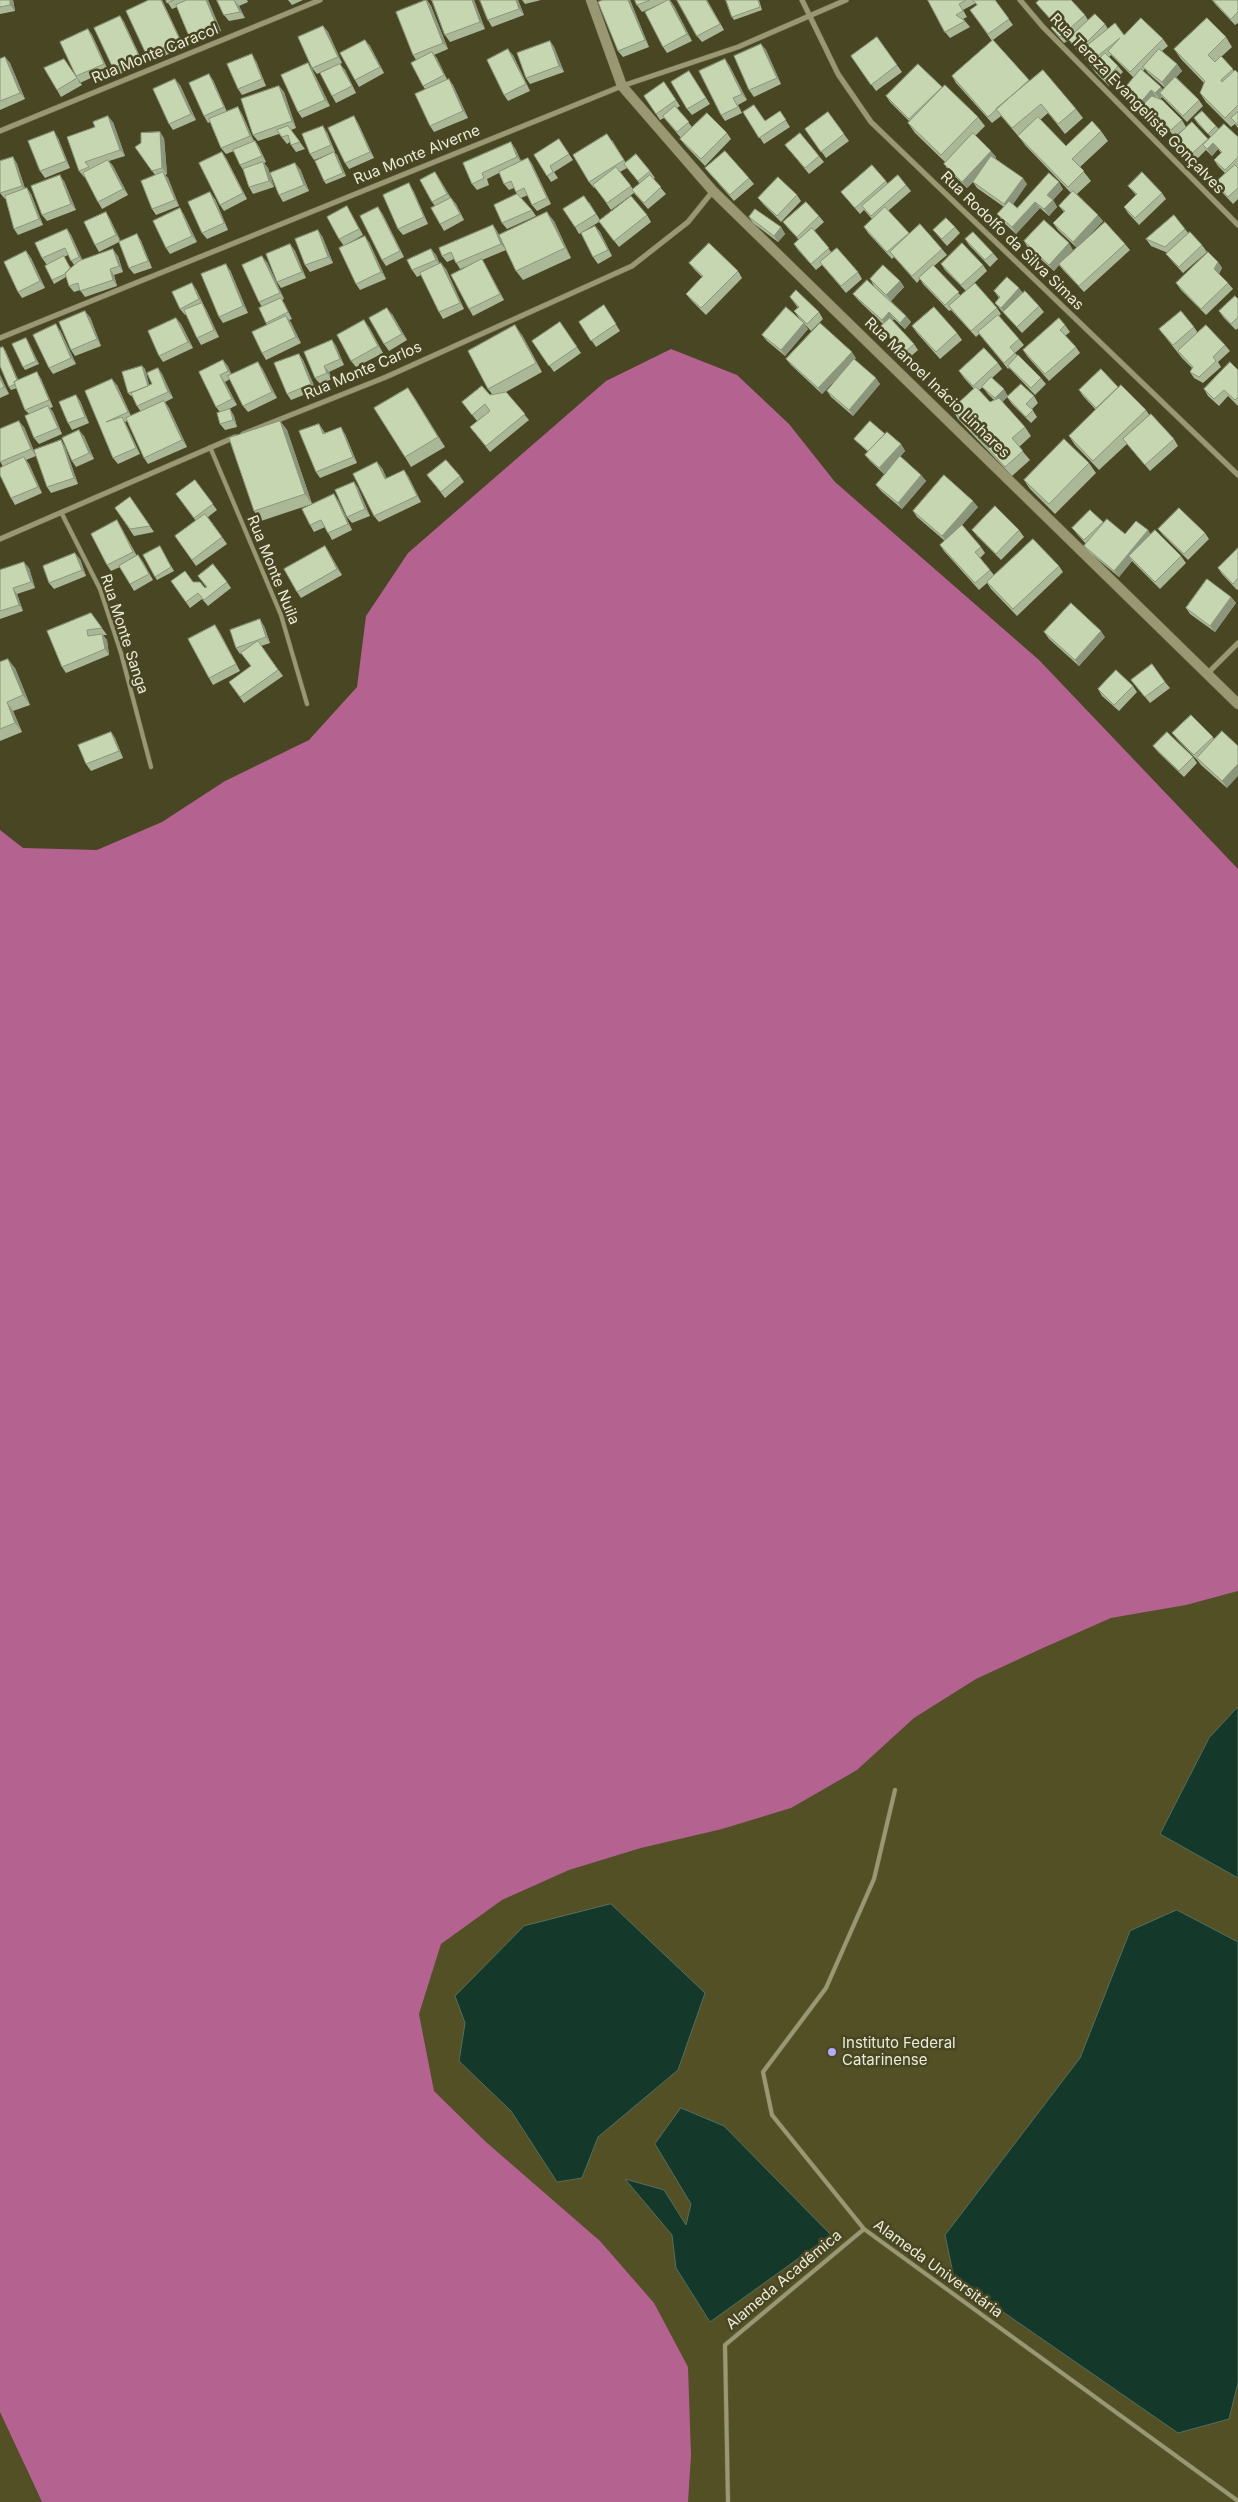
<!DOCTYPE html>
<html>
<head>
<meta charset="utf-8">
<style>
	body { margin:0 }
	canvas { display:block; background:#484623 }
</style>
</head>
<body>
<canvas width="1238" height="2502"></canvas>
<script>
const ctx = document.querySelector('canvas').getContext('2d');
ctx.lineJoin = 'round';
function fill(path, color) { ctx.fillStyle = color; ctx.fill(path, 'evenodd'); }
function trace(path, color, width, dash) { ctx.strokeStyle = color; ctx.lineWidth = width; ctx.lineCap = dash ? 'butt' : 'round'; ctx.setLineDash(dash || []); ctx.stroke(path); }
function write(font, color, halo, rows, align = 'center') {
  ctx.font = font + ' Inter,sans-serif'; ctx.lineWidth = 5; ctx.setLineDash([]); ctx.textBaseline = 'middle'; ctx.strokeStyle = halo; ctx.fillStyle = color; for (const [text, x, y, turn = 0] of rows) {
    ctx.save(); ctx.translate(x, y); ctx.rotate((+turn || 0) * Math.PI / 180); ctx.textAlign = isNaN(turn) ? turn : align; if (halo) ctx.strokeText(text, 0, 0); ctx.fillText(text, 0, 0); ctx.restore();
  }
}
fill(new Path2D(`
	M 1238,1591 L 1238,2502 L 688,2502 L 691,2456 L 600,2241 L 486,2142 L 434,2091 L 419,2014 L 441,1944 L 502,1900 L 569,1870 L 641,1848 L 857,1770 L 914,1718 L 976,1679 L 1043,1648 L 1111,1618 L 1186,1605 Z
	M 0,2412 L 37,2493 L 42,2502 L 0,2502 Z`), '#525024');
fill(new Path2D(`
	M 671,349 L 737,375 L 789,424 L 835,482 L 1039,660 L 1238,869 L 1238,1591 L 1186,1605 L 1111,1618 L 1043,1648 L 976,1679 L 914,1718 L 857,1770 L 791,1808 L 722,1829 L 641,1848 L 569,1870 L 502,1900 L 441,1944 L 419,2014 L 434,2091 L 486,2142 L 600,2241 L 654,2303 L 688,2367 L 691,2456 L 688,2502 L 42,2502 L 0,2412 L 0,830 L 23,848 L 97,850 L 162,822 L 225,781 L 309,740 L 357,687 L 366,616 L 408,553 L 606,381 Z`), '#b46290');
const water = new Path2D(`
	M 1238,1707 L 1238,1878 L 1160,1834 L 1209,1738 Z
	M 611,1904 L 705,1993 L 678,2070 L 598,2137 L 582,2178 L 557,2182 L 511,2111 L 459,2061 L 465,2023 L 455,1996 L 524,1926 Z
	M 1177,1910 L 1238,1942 L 1238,2383 L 1229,2419 L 1178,2433 L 954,2278 L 945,2235 L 1080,2058 L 1130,1931 Z
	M 681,2108 L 724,2126 L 831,2235 L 710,2322 L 676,2268 L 672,2235 L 625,2179 L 664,2190 L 686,2225 L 691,2204 L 655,2144 Z`);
fill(water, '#14382a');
trace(water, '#556e5e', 1);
const lane = new Path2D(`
	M 210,447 L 281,615 L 307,704
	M 62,514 L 100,589 L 121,653 L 151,767
	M 895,1790 L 874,1879 L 826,1988 L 763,2072 L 772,2115 L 864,2229 L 1238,2501
	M 728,2502 L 725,2345 L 864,2229`);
const street = new Path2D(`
	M 802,0 L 838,74 L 871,122 L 1238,475
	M 1020,0 L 1043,27 L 1238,225
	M 0,131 L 320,0
	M 0,338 L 622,86 L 738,47 L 846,0
	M 243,434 L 386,377 L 632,266 L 688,222 L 713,191
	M 0,539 L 235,437
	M 1208,673 L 1238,643`);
const secondary = new Path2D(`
	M 591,0 L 622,86 L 713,191 L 1238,704`);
trace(lane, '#676546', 5);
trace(street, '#676546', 6);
trace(secondary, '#676546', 11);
trace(lane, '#999873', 4);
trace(street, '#999873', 5);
trace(secondary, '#999873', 10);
fill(new Path2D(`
	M 0,0 L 13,0 L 15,11 L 0,14 Z
	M 149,0 L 162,0 L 184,47 L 151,62 L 147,56 Z
	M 166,0 L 208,0 L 221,31 L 194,43 L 189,36 L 177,7 L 172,9 Z
	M 217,0 L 247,0 L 248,2 L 239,6 L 245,18 L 229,21 L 224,15 Z
	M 288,0 L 303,0 L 292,5 Z
	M 427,0 L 431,6 L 448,49 L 434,55 L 447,79 L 453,85 L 468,118 L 434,132 L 430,126 L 425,89 L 423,86 L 416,60 L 413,55 Z
	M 474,0 L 485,29 L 450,42 L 445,35 Z
	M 518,0 L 524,15 L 492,27 L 488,20 Z
	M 522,0 L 541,0 L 525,4 Z
	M 603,0 L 630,0 L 649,47 L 623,57 L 618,51 Z
	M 635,0 L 670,0 L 674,6 L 692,41 L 667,53 L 663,47 L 665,2 L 642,12 L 637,5 Z
	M 707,0 L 724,30 L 702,42 L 697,36 Z
	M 759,0 L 762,10 L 734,20 L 732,17 Z
	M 928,0 L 995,0 L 1013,25 L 993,40 L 1030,81 L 1076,109 L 1083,118 L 1065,134 L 1048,113 L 1040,120 L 1066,146 L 1101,131 L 1108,141 L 1080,167 L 1091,181 L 1077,194 L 1103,221 L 1078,247 L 1125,244 L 1130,250 L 1084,292 L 1064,271 L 1059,265 L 1054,271 L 1028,248 L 1024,241 L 1073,250 L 1062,262 L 1077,248 L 1058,230 L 1053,223 L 1064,212 L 1059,206 L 1071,193 L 1025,145 L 1019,137 L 1001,116 L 992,123 L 956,83 L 952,76 L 992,41 L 970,10 L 977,5 L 976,3 L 963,10 L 967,17 L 963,19 L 965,21 L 970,27 L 950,38 L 945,32 Z
	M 1212,0 L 1238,0 L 1238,23 L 1235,25 L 1216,5 Z
	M 1036,3 L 1085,15 L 1088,20 L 1105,24 L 1108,29 L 1124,35 L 1163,39 L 1168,46 L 1162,51 L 1177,64 L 1182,71 L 1176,77 L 1199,100 L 1203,106 L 1187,122 L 1162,97 L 1160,99 L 1182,120 L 1186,127 L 1175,137 L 1156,116 L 1146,114 L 1141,107 L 1128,96 L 1124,89 L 1134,78 L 1111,55 L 1109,57 L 1118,66 L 1123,72 L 1109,86 L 1096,73 L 1083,56 L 1073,46 L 1069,40 L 1064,43 L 1056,34 L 1051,28 L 1055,25 ZM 1145,69 L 1148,73 L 1165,88 L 1163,90 L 1161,87 L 1143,71 Z
	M 120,16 L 124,22 L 143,63 L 118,75 L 113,68 Z
	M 323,26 L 328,32 L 342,63 L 340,64 L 345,70 L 356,93 L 336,103 L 332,96 L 331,68 L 317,74 L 312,68 Z
	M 88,29 L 92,35 L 108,70 L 80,83 L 76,76 Z
	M 877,37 L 902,72 L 876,91 L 851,56 Z
	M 1226,37 L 1232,47 L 1221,57 L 1234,71 L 1238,73 L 1238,128 L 1235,124 L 1231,127 L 1206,102 L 1200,93 L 1204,83 L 1181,59 L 1174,49 Z
	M 365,40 L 370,46 L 384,73 L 359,87 L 355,80 Z
	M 550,41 L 554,47 L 564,72 L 530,84 L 526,78 Z
	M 761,44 L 766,50 L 781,84 L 754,97 L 749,90 Z
	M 513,55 L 530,91 L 508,101 L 504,95 Z
	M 5,57 L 10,63 L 25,99 L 0,110 L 0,59 Z
	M 64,59 L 82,85 L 61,97 L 57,90 Z
	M 256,61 L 266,86 L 242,95 L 238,89 Z
	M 308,63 L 312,69 L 330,106 L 302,118 L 298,112 Z
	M 729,65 L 747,100 L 738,105 L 742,113 L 725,121 L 721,115 Z
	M 689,71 L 710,104 L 692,115 L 687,109 Z
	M 213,80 L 227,112 L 242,114 L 254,141 L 255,141 L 259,147 L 266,162 L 264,163 L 268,168 L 274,187 L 253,194 L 249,187 L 243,170 L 240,165 L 234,151 L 226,154 L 221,148 L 210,122 L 208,123 L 204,116 Z
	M 664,82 L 680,106 L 677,108 L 692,127 L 727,133 L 731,139 L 705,166 L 685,145 L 680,139 L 681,138 L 664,118 L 660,120 L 644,96 Z
	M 180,85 L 196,120 L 173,130 L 169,124 Z
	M 279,86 L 284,92 L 296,128 L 291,130 L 305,149 L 296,152 L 291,145 L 290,142 L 287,144 L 279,134 L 258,141 L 253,135 Z
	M 942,87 L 978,117 L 985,126 L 975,136 L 996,157 L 995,158 L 1027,184 L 1013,204 L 1017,208 L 1063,189 L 1053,200 L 1057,207 L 1049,216 L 1040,208 L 1016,234 L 1001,220 L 997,214 L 1004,207 L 977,188 L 973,182 L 967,188 L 948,170 L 944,164 L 945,162 L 915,133 L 908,123 L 910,122 L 890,102 L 886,96 Z
	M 780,111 L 790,127 L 764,144 L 743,112 L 765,121 Z
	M 828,112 L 849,141 L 826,158 L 805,129 Z
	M 1194,118 L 1216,126 L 1219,129 L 1238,137 L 1238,199 L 1233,204 L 1219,189 L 1215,183 L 1225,173 L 1218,166 L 1214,160 L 1221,153 L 1218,149 L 1212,156 L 1206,150 L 1193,163 L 1177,147 L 1173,140 L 1192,122 L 1208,140 L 1211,137 L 1198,124 Z
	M 113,122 L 125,156 L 109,161 L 113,166 L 128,195 L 102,209 L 98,202 L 85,177 L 84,177 L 79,171 Z
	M 358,123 L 374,158 L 349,169 L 345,163 Z
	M 327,132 L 335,152 L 314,160 L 310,154 Z
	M 58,138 L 70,168 L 45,178 L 40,171 Z
	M 164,138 L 167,174 L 165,175 L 168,178 L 179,206 L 156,215 L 152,209 L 155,175 L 135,147 Z
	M 559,139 L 573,160 L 554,172 L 558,178 L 551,182 L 534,155 Z
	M 612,140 L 626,163 L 650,171 L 655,178 L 653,179 L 666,194 L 648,209 L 634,193 L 611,210 L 595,187 L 594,188 L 589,182 ZM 627,168 L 640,184 L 633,189 L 620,172 Z
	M 785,145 L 819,156 L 824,162 L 809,174 Z
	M 515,148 L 521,161 L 528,158 L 532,164 L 551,204 L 537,211 L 532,205 L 528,195 L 521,198 L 532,210 L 536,216 L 507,229 L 502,223 L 517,194 L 514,188 L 509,190 L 504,184 L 499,173 L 487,179 L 489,185 L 477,190 L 472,184 L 463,163 Z
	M 334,152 L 337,155 L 346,176 L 326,184 L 324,181 Z
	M 13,157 L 17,164 L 25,188 L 27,188 L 31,194 L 43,225 L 18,235 L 14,229 L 6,199 L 5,199 L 0,193 Z
	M 226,158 L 247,199 L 224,211 L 220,205 Z
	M 705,168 L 749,178 L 754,184 L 734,201 L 710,174 Z
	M 300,169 L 309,191 L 283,202 L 279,195 Z
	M 435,172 L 451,198 L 456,204 L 464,220 L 444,231 L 440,224 L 435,206 L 432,202 Z
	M 64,181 L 76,210 L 47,221 L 42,215 Z
	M 886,181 L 888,184 L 906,185 L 911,191 L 888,211 L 910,234 L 942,249 L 947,255 L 934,266 L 961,296 L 966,291 L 945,270 L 941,264 L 983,265 L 987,271 L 968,289 L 997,308 L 1001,314 L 999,316 L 1019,339 L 1024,345 L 1015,353 L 1018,356 L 1041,378 L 1046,384 L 1035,395 L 1013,372 L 1009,368 L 1008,369 L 979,334 L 976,337 L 951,310 L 949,311 L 923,284 L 920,279 L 917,283 L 894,257 L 892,259 L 868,233 L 864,227 L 872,219 L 864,210 L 860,214 L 846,198 L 841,192 Z
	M 1128,186 L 1162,193 L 1166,199 L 1139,225 L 1128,213 L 1124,207 L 1136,195 Z
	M 413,190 L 428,224 L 403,235 L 398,229 Z
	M 797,195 L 801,201 L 781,222 L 763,204 L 758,198 Z
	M 215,199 L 228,230 L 207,239 L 202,233 Z
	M 589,202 L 600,220 L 647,215 L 651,222 L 619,247 L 599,222 L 579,234 L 575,227 Z
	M 180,208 L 184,215 L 197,242 L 170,254 L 166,248 Z
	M 106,212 L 110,219 L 120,241 L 137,234 L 141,241 L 152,268 L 134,274 L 129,268 L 119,242 L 99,252 L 95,245 Z
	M 351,213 L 363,235 L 344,246 L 339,239 Z
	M 382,213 L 404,257 L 386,266 L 382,260 Z
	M 819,216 L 824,222 L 814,231 L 832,253 L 858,272 L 862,279 L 846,293 L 822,265 L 816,270 L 798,250 L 794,244 L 799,240 L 788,228 L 783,222 Z
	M 749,217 L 781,227 L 785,234 L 778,242 L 753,223 Z
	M 554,221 L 571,258 L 523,280 L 516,271 L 501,240 L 506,250 L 482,260 L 486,266 L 504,300 L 473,316 L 469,309 L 473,264 L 460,269 L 454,259 L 447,262 L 442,256 L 493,225 L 499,235 Z
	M 595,226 L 600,232 L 612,256 L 598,264 L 593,257 Z
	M 955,227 L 960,233 L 947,246 L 938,236 L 933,230 Z
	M 67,229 L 71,235 L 82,260 L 118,256 L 123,272 L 114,275 L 117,286 L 85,297 L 80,290 L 74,292 L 69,286 L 66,277 L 54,284 L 52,280 L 47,265 L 42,258 ZM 68,255 L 74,265 L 71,268 L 64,257 Z
	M 1185,229 L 1189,234 L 1202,245 L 1207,252 L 1183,273 L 1171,260 L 1166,254 L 1168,253 L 1151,246 L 1146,239 Z
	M 322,236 L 333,263 L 310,272 L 305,265 Z
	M 965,239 L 993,253 L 998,259 L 990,267 L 969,245 Z
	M 369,242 L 386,279 L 360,290 L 356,284 Z
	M 290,244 L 295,251 L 306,278 L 281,288 L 277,282 Z
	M 431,249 L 436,255 L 440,264 L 446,269 L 464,309 L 443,319 L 439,312 L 421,275 L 417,277 L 412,270 Z
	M 26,251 L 31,258 L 45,288 L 22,298 L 18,292 Z
	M 267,262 L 284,299 L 282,300 L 292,319 L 289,320 L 301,343 L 266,360 L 262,353 L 267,325 L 266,323 L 262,307 L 259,302 Z
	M 1218,262 L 1222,268 L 1219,274 L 1228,283 L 1233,289 L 1206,315 L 1181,290 L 1176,283 Z
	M 689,263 L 738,271 L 742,278 L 706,315 L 691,300 L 686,294 L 702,277 L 694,269 Z
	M 230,270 L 248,313 L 223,323 L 219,317 Z
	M 870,279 L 900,281 L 904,287 L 891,301 L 906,316 L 911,322 L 905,329 L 894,319 L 892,320 L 914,344 L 918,350 L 908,359 L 885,333 L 880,327 L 883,324 L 858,300 L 853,294 L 874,286 Z
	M 196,289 L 219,337 L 201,345 L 197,338 L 186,314 L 185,315 L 180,309 Z
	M 994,291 L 1023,293 L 1039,306 L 1044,312 L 1022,333 L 1000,309 L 995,303 L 999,298 Z
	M 790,297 L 819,312 L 823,319 L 811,331 L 799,318 L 794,311 L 798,308 Z
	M 1238,299 L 1238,328 L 1236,330 L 1224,318 L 1219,311 Z
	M 604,305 L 620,331 L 596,347 L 579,322 Z
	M 392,314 L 407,340 L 389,351 L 384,344 Z
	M 90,317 L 101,346 L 75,356 L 71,350 Z
	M 176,318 L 181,324 L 193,348 L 163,362 L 159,356 Z
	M 560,322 L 581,353 L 554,372 L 532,341 Z
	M 1065,325 L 1070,332 L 1065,336 L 1076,347 L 1080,353 L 1049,381 L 1027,356 L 1023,350 Z
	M 912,326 L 957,333 L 962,340 L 940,359 L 917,333 Z
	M 369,327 L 383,353 L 356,367 L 351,361 Z
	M 1194,327 L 1198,333 L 1225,345 L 1230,351 L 1218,362 L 1221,367 L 1203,383 L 1194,378 L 1190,372 L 1192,368 L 1182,358 L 1159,329 Z
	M 808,329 L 785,356 L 767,341 L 762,335 Z
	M 60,330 L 76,364 L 53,374 L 49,368 Z
	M 522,335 L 542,372 L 506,392 L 529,420 L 490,452 L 470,427 L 490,411 L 477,421 L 462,402 L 492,394 L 488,389 Z
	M 26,338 L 39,364 L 25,370 L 23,367 Z
	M 332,340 L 336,346 L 344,365 L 329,372 L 332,379 L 320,384 L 315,378 Z
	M 5,350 L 18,380 L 37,372 L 41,379 L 53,407 L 50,408 L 53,412 L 62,434 L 39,444 L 34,438 L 29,414 L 25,410 L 17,388 L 11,390 L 9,387 Z
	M 299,354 L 303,360 L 316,390 L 291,400 L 287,394 Z
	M 856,358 L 854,360 L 880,384 L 853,416 L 831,397 L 827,391 L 838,377 L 822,394 L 791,365 L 786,359 Z
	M 223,360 L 231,374 L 262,368 L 277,398 L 248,412 L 243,406 L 230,379 L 225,382 L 237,405 L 229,409 L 230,409 L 234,416 L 237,427 L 225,430 L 220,424 L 220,412 L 216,407 L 199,372 Z
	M 998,363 L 1002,369 L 992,378 L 1008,396 L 1002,402 L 1025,427 L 1031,436 L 1019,447 L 1030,460 L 1012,476 L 958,419 L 952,409 L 974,389 L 964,378 L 959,371 ZM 983,387 L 987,393 L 994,400 L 990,402 L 979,390 Z
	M 142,366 L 145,369 L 149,385 L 152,384 L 158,368 L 162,374 L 173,398 L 165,402 L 169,408 L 187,447 L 148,464 L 144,458 L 127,421 L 125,422 L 140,454 L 118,464 L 113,458 L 85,391 L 117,385 L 131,416 L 141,412 L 137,406 L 132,396 L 131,396 L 128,393 Z
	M 1238,370 L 1238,406 L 1228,396 L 1219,406 L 1208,396 L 1204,389 Z
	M 0,375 L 9,394 L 0,398 Z
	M 1118,388 L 1146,410 L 1150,416 L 1174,439 L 1178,446 L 1150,471 L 1127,444 L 1099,470 L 1075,445 L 1069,436 L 1096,410 L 1083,396 L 1079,390 Z
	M 76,395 L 80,401 L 89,423 L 72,430 L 68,423 Z
	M 1034,396 L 1038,403 L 1032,409 L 1037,417 L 1031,423 L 1012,404 L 1007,397 Z
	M 414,397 L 445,447 L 411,467 L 405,457 Z
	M 280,421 L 287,430 L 312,504 L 261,521 L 254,511 Z
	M 319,424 L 325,433 L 345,434 L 357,463 L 320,478 L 316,472 Z
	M 24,427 L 36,456 L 26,460 L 29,464 L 42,493 L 15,505 L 11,498 L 3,467 L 0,461 Z
	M 885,434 L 901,444 L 905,451 L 900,457 L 921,475 L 926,481 L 902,509 L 881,491 L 876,485 L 895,463 L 884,474 L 870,461 L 865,455 L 868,452 L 857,442 L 854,439 Z
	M 84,436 L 94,459 L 76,467 L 72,461 Z
	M 61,440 L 65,447 L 78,484 L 51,493 L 47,487 Z
	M 1089,463 L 1096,473 L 1055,514 L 1030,489 L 1024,480 Z
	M 382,468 L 386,478 L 408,476 L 421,502 L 379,522 L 374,516 Z
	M 427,475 L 460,476 L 464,482 L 445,498 Z
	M 195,480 L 217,510 L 208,517 L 227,544 L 196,566 L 175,536 L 196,521 L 176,494 Z
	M 354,482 L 358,488 L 370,516 L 352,523 L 347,517 Z
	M 130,497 L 154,532 L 134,536 L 115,508 Z
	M 338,500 L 352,530 L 332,540 L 325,527 L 314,532 L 310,525 Z
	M 978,507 L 962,525 L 981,547 L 985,553 L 980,558 L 994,575 L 1059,566 L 1063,572 L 1017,616 L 991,589 L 987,583 L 979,590 L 944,551 L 940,545 L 945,541 L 917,517 L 913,511 Z
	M 1090,510 L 1103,523 L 1125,534 L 1148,530 L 1151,535 L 1181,556 L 1186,563 L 1160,589 L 1132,561 L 1119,577 L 1089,552 L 1084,546 L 1086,544 L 1077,534 L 1072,528 Z
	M 121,527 L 137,556 L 138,555 L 143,562 L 153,580 L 134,591 L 120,567 L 111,571 L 107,565 Z
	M 1158,529 L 1205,533 L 1209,539 L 1188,560 L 1163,535 Z
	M 972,530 L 1019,530 L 1024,537 L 1001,560 L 977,536 Z
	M 325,546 L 342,575 L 301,598 L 297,592 Z
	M 1238,548 L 1238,589 L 1237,590 L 1222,574 L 1218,568 Z
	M 162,550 L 174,571 L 157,580 L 155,577 Z
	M 80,559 L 86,576 L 54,589 L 49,583 Z
	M 29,568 L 35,588 L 17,594 L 23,611 L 0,619 L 0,570 Z
	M 198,576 L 227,582 L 231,588 L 208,606 L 202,599 L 190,608 L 171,581 L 193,582 L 205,588 L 206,587 Z
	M 1231,597 L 1236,603 L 1215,632 L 1190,614 L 1186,608 Z
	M 91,613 L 107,635 L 103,635 L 107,640 L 109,655 L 66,673 L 62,667 Z
	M 264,626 L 270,643 L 261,646 L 283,676 L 244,703 L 229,682 L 251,666 L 242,653 L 240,654 L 236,648 Z
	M 219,631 L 240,671 L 213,685 L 209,678 Z
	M 1044,632 L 1105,637 L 1079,666 L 1049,639 Z
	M 0,662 L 15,668 L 30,705 L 13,711 L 22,732 L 0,741 Z
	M 1131,680 L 1165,682 L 1170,688 L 1150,703 Z
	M 1133,686 L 1137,692 L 1119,711 L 1102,696 L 1098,689 Z
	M 111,732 L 115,738 L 123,758 L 91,771 L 86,764 Z
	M 1172,733 L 1213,737 L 1214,739 L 1227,788 L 1201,765 L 1198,761 L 1177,739 Z
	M 1153,746 L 1193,757 L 1197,763 L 1184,777 L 1158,752 Z`), '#aab898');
fill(new Path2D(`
	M 10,0 L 13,0 L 15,11 L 10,5 Z
	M 161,0 L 162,0 L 163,2 L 184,47 L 180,40 Z
	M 206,0 L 208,0 L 221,31 L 216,24 Z
	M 234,0 L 239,6 L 245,18 L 240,12 Z
	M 426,0 L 431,6 L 448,49 L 443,43 Z
	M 472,0 L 474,0 L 485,29 L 480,22 Z
	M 516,0 L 518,0 L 524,15 L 519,9 Z
	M 628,0 L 630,0 L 649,47 L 645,40 Z
	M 669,0 L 674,6 L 692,41 L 687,34 Z
	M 706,0 L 707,0 L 724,30 L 720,24 Z
	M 120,16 L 124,22 L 143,63 L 139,56 Z
	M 323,26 L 328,32 L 342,63 L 338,57 Z
	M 88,29 L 92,35 L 108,70 L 104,64 Z
	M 365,40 L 370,46 L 384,73 L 380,67 Z
	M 550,41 L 554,47 L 564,72 L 559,66 Z
	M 761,44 L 766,50 L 781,84 L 777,78 Z
	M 508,49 L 513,55 L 530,91 L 526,84 Z
	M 432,52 L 437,58 L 448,81 L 444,75 Z
	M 252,54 L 256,61 L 266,86 L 262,79 Z
	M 5,57 L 10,63 L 25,99 L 20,93 Z
	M 725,59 L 729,65 L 747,100 L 742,94 Z
	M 308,63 L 312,69 L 330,106 L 325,100 Z
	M 340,64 L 345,70 L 356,93 L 352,86 Z
	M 1177,64 L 1182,71 L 1166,89 L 1162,82 Z
	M 209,74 L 213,80 L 228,114 L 224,107 Z
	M 175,79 L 180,85 L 196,120 L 191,114 Z
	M 449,79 L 453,85 L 468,118 L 463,111 Z
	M 279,86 L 284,92 L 296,128 L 292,121 Z
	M 1161,87 L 1165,93 L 1160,93 L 1162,97 L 1160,100 L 1155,93 Z
	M 1151,90 L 1156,96 L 1145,108 L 1143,108 L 1140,103 Z
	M 238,107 L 242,114 L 254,142 L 250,136 Z
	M 108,116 L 113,122 L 125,156 L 120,150 Z
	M 354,116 L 358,123 L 374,158 L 370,152 Z
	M 323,126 L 327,132 L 335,152 L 331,145 Z
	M 54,131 L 58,138 L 70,168 L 66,161 Z
	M 160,132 L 164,138 L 167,174 L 162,168 Z
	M 255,141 L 259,147 L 266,162 L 262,156 Z
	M 511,142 L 515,148 L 522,163 L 517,157 Z
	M 1213,143 L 1218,149 L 1212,156 L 1207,149 Z
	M 991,151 L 996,157 L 967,188 L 962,182 Z
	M 222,152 L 226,158 L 247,199 L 243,193 Z
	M 334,152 L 337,155 L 346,176 L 343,173 Z
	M 13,157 L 17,164 L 26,192 L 22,186 Z
	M 528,158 L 532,164 L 551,204 L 547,198 Z
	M 108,160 L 113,166 L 128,195 L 123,189 Z
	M 263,162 L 268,168 L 274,187 L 269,181 Z
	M 295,163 L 300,169 L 309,191 L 304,185 Z
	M 163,172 L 168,178 L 179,206 L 175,200 Z
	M 435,172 L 439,178 L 452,200 L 447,194 Z
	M 60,175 L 64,181 L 76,210 L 71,204 Z
	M 1023,178 L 1027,184 L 1009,210 L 1004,204 Z
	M 1059,182 L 1063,189 L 1051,202 L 1047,195 Z
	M 409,183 L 413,190 L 428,224 L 424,217 Z
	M 27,188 L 31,194 L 43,225 L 39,219 Z
	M 210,192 L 215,199 L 228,230 L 224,223 Z
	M 451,198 L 456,204 L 464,220 L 460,214 Z
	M 1053,200 L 1057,207 L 1049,216 L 1044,209 Z
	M 1035,202 L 1040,208 L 1016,234 L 1012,227 Z
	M 347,206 L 351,213 L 363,235 L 359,229 Z
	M 378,207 L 382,213 L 404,257 L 400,251 Z
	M 180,208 L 184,215 L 197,242 L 192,236 Z
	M 106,212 L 110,219 L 121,241 L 116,235 Z
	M 547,212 L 554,221 L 571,258 L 565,248 Z
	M 1098,215 L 1103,221 L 1077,248 L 1073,242 Z
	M 493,225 L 497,231 L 506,250 L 501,244 Z
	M 595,226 L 600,232 L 612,256 L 608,250 Z
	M 781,227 L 785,234 L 778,242 L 774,236 Z
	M 67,229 L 71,235 L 84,263 L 79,257 Z
	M 318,230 L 322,236 L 333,263 L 328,257 Z
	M 137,234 L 141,241 L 152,268 L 148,261 Z
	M 365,236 L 369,242 L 386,279 L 381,272 Z
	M 1069,243 L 1073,250 L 1054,271 L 1049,265 Z
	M 290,244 L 295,251 L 306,278 L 302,272 Z
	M 113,249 L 118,256 L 123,272 L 119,266 Z
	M 431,249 L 436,255 L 441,266 L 436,260 Z
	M 26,251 L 31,258 L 45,288 L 40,281 Z
	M 262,256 L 267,262 L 284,299 L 280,293 Z
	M 482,259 L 486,266 L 504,300 L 500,294 Z
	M 1218,262 L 1222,268 L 1218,275 L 1214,269 Z
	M 441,263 L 446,269 L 464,309 L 460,303 Z
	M 226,264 L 230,270 L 248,313 L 243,306 Z
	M 110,269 L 114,275 L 117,286 L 113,280 Z
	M 900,281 L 904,287 L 891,301 L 886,295 Z
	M 192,283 L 196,289 L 204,306 L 199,299 Z
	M 1019,288 L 1024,294 L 1005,314 L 1001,308 Z
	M 281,298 L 285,304 L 292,319 L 288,312 Z
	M 202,303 L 206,309 L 219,337 L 214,330 Z
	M 387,308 L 392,314 L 407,340 L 402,334 Z
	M 85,311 L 90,317 L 101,346 L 97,339 Z
	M 889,312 L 894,319 L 886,327 L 882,320 Z
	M 286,316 L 291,322 L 301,343 L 296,337 Z
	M 906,316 L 911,322 L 905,329 L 900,323 Z
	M 176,318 L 181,324 L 193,348 L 188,342 Z
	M 364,320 L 369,327 L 383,353 L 378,346 Z
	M 804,323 L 808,329 L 785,356 L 781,350 Z
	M 56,324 L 60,330 L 76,364 L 71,358 Z
	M 515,325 L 522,335 L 542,372 L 536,363 Z
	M 26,338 L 28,341 L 39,364 L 36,361 Z
	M 332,340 L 336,346 L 344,365 L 340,359 Z
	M 3,347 L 5,350 L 21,386 L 18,383 Z
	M 852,352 L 856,358 L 822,394 L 818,388 Z
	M 299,354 L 303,360 L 316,390 L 311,384 Z
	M 223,360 L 228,366 L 233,377 L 228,371 Z
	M 258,362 L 262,368 L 277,398 L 272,392 Z
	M 142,366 L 145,369 L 151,391 L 148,388 Z
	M 324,366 L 329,372 L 332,379 L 327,373 Z
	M 158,368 L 162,374 L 173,398 L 168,392 Z
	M 37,372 L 41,379 L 53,407 L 49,400 Z
	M 0,375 L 9,394 L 4,387 L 0,378 Z
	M 220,375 L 225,382 L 237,405 L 232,399 Z
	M 876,378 L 880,384 L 853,416 L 849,410 Z
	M 112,379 L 117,385 L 132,418 L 128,412 Z
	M 408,388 L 414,397 L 445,447 L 438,437 Z
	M 1004,389 L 1008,396 L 1000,405 L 995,398 Z
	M 76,395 L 80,401 L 89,423 L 85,417 Z
	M 164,401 L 169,408 L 187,447 L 182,440 Z
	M 48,406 L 53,412 L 62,434 L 58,428 Z
	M 230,409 L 234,416 L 237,427 L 233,420 Z
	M 122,417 L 126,424 L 140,454 L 136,448 Z
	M 19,421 L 24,427 L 36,456 L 31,449 Z
	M 280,421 L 287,430 L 312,504 L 305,494 Z
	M 319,424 L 323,430 L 328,440 L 323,434 Z
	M 341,427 L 345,434 L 357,463 L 353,457 Z
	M 79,430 L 84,436 L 94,459 L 89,453 Z
	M 61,440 L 65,447 L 78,484 L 74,478 Z
	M 901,444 L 905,451 L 884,474 L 879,468 Z
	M 24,457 L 29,464 L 42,493 L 38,487 Z
	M 377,462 L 382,468 L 390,485 L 385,479 Z
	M 404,470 L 408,476 L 421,502 L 417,496 Z
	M 921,475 L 926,481 L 902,509 L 898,503 Z
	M 354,482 L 358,488 L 370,516 L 365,509 Z
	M 334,494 L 338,500 L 352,530 L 348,524 Z
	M 973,501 L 978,507 L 947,542 L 942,536 Z
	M 117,520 L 121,527 L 137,558 L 133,552 Z
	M 1148,530 L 1152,537 L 1129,556 L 1132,561 L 1119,577 L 1114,571 Z
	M 325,546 L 329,552 L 342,575 L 337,569 Z
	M 75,553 L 80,559 L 86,576 L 82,570 Z
	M 138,555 L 143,562 L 153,580 L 149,574 Z
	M 24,562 L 29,568 L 35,588 L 31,582 Z
	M 13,588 L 17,594 L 23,611 L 19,605 Z
	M 1231,597 L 1236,603 L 1215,632 L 1210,626 Z
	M 260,619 L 264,626 L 270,643 L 266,637 Z
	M 215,625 L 219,631 L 240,671 L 236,664 Z
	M 1101,631 L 1105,637 L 1079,666 L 1075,660 Z
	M 102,634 L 107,640 L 109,655 L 105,649 Z
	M 8,659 L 15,668 L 30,705 L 23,695 Z
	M 7,702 L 13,711 L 22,732 L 15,723 Z
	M 111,732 L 115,738 L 123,758 L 119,751 Z
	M 1238,764 L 1238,776 L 1227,788 L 1222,781 Z`), '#8b967c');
const building = new Path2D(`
	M 0,0 L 10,0 L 10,5 L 0,7 Z
	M 149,0 L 161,0 L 180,40 L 147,56 L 126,11 Z
	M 166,0 L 174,0 L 167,3 Z
	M 187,0 L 206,0 L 216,24 L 189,36 L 176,5 Z
	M 217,0 L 234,0 L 240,12 L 224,15 Z
	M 426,0 L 443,43 L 413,55 L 396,12 Z
	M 432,0 L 472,0 L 480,22 L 445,35 Z
	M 480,0 L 516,0 L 519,9 L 488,20 Z
	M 603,0 L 628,0 L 645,40 L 618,51 L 598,2 Z
	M 635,0 L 650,0 L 637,5 Z
	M 668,0 L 669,0 L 687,34 L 663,47 L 645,12 Z
	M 677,0 L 706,0 L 720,24 L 697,36 Z
	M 726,0 L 758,0 L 760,7 L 732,17 Z
	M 928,0 L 966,0 L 959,4 L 963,11 L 956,15 L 965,21 L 945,32 Z
	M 973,0 L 995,0 L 1009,19 L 988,34 L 970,10 L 977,5 Z
	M 1039,0 L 1071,0 L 1085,15 L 1060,37 L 1051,28 L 1055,24 L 1036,3 Z
	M 1213,0 L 1238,0 L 1238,12 L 1231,19 Z
	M 1095,14 L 1105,24 L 1079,50 L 1068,39 Z
	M 120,16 L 139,56 L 113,68 L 94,28 Z
	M 1141,18 L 1163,39 L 1130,72 L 1108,51 L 1120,38 L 1089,63 L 1080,51 L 1115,23 L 1124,35 Z
	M 1207,18 L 1226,37 L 1208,55 L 1215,62 L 1221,56 L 1233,69 L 1221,80 L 1222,82 L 1235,70 L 1238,73 L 1238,105 L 1225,118 L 1200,93 L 1205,81 L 1174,49 Z
	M 323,26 L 338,57 L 312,68 L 298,37 Z
	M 88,29 L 104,64 L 76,76 L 60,42 Z
	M 877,37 L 897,65 L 871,85 L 851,56 Z
	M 365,40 L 380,67 L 355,80 L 340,53 Z
	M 993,40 L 1029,80 L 988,117 L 952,76 Z
	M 550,41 L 559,66 L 526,78 L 517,53 Z
	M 761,44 L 777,78 L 749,90 L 734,56 Z
	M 508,49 L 526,84 L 504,95 L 487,60 Z
	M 1159,49 L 1177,64 L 1162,82 L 1143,67 Z
	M 432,52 L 444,75 L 423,86 L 411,63 Z
	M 1105,53 L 1118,66 L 1105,80 L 1092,67 Z
	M 252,54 L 262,79 L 238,89 L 227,64 Z
	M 5,57 L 20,93 L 0,101 L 0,59 Z
	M 64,59 L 77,78 L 57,90 L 44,68 Z
	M 725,59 L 742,94 L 733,98 L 738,107 L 721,115 L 699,71 Z
	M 308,63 L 325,100 L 298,112 L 281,75 Z
	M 340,64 L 352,86 L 332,96 L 320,73 Z
	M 918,64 L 942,87 L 909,119 L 886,96 Z
	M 1141,69 L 1161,87 L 1155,93 L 1151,90 L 1140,103 L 1124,89 Z
	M 1043,70 L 1076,109 L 1058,124 L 1041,104 L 1012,128 L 996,109 Z
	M 689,71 L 706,98 L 687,109 L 671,82 Z
	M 209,74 L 224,107 L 204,116 L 189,83 Z
	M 1175,77 L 1199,100 L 1183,116 L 1160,93 Z
	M 175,79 L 191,114 L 169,124 L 153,89 Z
	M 449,79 L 463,111 L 430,126 L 415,94 Z
	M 664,82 L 676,100 L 656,114 L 644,96 Z
	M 945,85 L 978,117 L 941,155 L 908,123 Z
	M 279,86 L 292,121 L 253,135 L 241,99 Z
	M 1152,96 L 1162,100 L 1182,120 L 1171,130 L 1152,110 L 1141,107 Z
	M 754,105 L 765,121 L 780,111 L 786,120 L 759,138 L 743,112 Z
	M 675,106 L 689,122 L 677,132 L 663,116 Z
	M 238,107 L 250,136 L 221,148 L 209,119 Z
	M 1202,111 L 1216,126 L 1208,134 L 1194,118 Z
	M 828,112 L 844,134 L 821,152 L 805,129 Z
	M 1238,112 L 1238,125 L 1231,118 Z
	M 707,113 L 727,133 L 701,159 L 680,139 Z
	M 108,116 L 120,150 L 85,162 L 89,167 L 79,171 L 67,137 L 95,127 L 93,122 Z
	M 354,116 L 370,152 L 345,163 L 328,128 Z
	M 1038,117 L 1066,146 L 1092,121 L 1101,131 L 1072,159 L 1084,171 L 1068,187 L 1018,136 Z
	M 1192,122 L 1208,139 L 1188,157 L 1173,140 Z
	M 1224,124 L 1238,137 L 1238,157 L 1225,170 L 1214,160 L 1222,152 L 1213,143 L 1207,149 L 1203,145 Z
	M 288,126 L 300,142 L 291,145 L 288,135 L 282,137 L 277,130 Z
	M 323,126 L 331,145 L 310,154 L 302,134 Z
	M 54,131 L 66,161 L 40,171 L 28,141 Z
	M 160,132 L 162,168 L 152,171 L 135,147 L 141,143 L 141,133 Z
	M 800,133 L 819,156 L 805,168 L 785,145 Z
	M 973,133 L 991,151 L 962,182 L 944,164 Z
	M 607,134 L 624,160 L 589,182 L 573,155 Z
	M 559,139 L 569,154 L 550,166 L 553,172 L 547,176 L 534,155 Z
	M 255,141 L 262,156 L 240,165 L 233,150 Z
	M 511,142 L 517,157 L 482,173 L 484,178 L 472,184 L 463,163 Z
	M 725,151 L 749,178 L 730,195 L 705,168 Z
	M 222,152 L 243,193 L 220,205 L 199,163 Z
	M 334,152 L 343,173 L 324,181 L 315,161 Z
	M 636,154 L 650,171 L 638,181 L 624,164 Z
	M 991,156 L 1023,178 L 1004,204 L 973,182 Z
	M 13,157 L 22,186 L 0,193 L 0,161 Z
	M 528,158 L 547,198 L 532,205 L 524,188 L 516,192 L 511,181 L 504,184 L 499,172 Z
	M 108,160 L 123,189 L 98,202 L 83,173 Z
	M 263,162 L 269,181 L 249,187 L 243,169 Z
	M 295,163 L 304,185 L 279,195 L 270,173 Z
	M 872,165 L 886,181 L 855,208 L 841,192 Z
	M 1235,165 L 1238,168 L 1238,188 L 1228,197 L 1215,183 Z
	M 616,167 L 631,186 L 607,203 L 593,185 Z
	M 163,172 L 175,200 L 152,209 L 141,181 Z
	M 435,172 L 447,194 L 432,202 L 420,180 Z
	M 1142,172 L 1162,193 L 1135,218 L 1124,207 L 1137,194 L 1128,186 Z
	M 1049,173 L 1059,182 L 1047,195 L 1053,200 L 1044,209 L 1035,202 L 1012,227 L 997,214 L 1009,201 L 1017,208 Z
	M 60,175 L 71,204 L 42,215 L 31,186 Z
	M 650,175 L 661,187 L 644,203 L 632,190 Z
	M 898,175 L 906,185 L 871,216 L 862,206 Z
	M 778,177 L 797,195 L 777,216 L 758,198 Z
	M 409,183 L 424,217 L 398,229 L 383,195 Z
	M 27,188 L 39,219 L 14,229 L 5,196 Z
	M 1073,191 L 1098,215 L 1073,242 L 1053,223 L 1065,211 L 1059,206 Z
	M 210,192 L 224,223 L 202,233 L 188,202 Z
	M 517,194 L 532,210 L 502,223 L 494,205 Z
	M 584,196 L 596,214 L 575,227 L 563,209 Z
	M 631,196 L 647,215 L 614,241 L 599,221 Z
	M 451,198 L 460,214 L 440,224 L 431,208 Z
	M 806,202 L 819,216 L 797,237 L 783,222 Z
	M 347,206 L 359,229 L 339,239 L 327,217 Z
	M 378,207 L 400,251 L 382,260 L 360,216 Z
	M 885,207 L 909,233 L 887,252 L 864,227 Z
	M 180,208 L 192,236 L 166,248 L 153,221 Z
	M 755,209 L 781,227 L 774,236 L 749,217 Z
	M 106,212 L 116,235 L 95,245 L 84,222 Z
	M 547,212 L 565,248 L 516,271 L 499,235 Z
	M 1174,215 L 1185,229 L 1165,247 L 1146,239 Z
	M 946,218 L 955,227 L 942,239 L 933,230 Z
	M 1044,220 L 1069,243 L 1049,265 L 1024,241 Z
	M 1105,222 L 1125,244 L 1079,286 L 1059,264 Z
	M 920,224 L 942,249 L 912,276 L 890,252 Z
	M 493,225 L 501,244 L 456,263 L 451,252 L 442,256 L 439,248 Z
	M 595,226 L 608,250 L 593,257 L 581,233 Z
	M 812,228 L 829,248 L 811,264 L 794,244 Z
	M 67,229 L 79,257 L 71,261 L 65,248 L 42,258 L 35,243 Z
	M 318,230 L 328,257 L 305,265 L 295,239 Z
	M 973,232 L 993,253 L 985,260 L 965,239 Z
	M 1190,232 L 1202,245 L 1179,267 L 1166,254 Z
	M 137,234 L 148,261 L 129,268 L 119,242 Z
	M 365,236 L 381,272 L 356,284 L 339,248 Z
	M 709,243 L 738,271 L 701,308 L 686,294 L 703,276 L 689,263 Z
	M 962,243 L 983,265 L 961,285 L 941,264 Z
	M 290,244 L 302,272 L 277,282 L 266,254 Z
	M 837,248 L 858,272 L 841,286 L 820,262 Z
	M 113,249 L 119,266 L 110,269 L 113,280 L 80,291 L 78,283 L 69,286 L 65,273 L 79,261 Z
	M 431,249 L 436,260 L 412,270 L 407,260 Z
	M 26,251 L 40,281 L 18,292 L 4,262 Z
	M 1208,252 L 1218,262 L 1214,269 L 1228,283 L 1201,309 L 1176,283 Z
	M 64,256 L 70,268 L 65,274 L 52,280 L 45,266 Z
	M 262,256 L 280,293 L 259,302 L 242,265 Z
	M 482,259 L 500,294 L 469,309 L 451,275 Z
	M 441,263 L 460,303 L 439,312 L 420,273 Z
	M 226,264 L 243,306 L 219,317 L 201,274 Z
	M 883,265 L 900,281 L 886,295 L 870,279 Z
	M 933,265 L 959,292 L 945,305 L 919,278 Z
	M 1007,277 L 1019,288 L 1001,308 L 995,303 L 1000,297 L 994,291 Z
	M 867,280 L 906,316 L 900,323 L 889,312 L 882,320 L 853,294 Z
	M 192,283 L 199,299 L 180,309 L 172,292 Z
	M 975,283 L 997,308 L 971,331 L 949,306 Z
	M 796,290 L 819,312 L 807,324 L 794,311 L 799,307 L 790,297 Z
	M 1025,291 L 1039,306 L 1017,327 L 1003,312 Z
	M 1235,296 L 1238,299 L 1238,317 L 1231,324 L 1219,311 Z
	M 281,298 L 288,312 L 266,323 L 259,308 Z
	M 202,303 L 214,330 L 197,338 L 184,310 Z
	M 604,305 L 616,324 L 591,341 L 579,322 Z
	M 786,307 L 804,323 L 781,350 L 762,335 Z
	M 934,307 L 957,333 L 936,352 L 912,326 Z
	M 387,308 L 402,334 L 384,344 L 369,318 Z
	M 85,311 L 97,339 L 71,350 L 59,322 Z
	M 1181,311 L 1194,327 L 1173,345 L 1159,329 Z
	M 998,315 L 1019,339 L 1010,347 L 1015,353 L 1004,363 L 978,332 Z
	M 286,316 L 296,337 L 262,353 L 252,332 Z
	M 176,318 L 188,342 L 159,356 L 148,331 Z
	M 890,318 L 914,344 L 904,353 L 880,327 Z
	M 1059,318 L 1065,325 L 1060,330 L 1076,347 L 1045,374 L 1023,350 Z
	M 364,320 L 378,346 L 351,361 L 337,335 Z
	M 560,322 L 577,347 L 549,366 L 532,341 Z
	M 820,323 L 852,352 L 818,388 L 786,359 Z
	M 56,324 L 71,358 L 49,368 L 33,335 Z
	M 515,325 L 536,363 L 488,389 L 468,351 Z
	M 1206,325 L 1225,345 L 1213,357 L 1216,361 L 1199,377 L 1190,372 L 1193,367 L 1178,351 Z
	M 26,338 L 36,361 L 23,367 L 12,344 Z
	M 332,340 L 340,359 L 324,366 L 327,373 L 315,378 L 304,352 Z
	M 3,347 L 17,380 L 14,382 L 15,384 L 9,387 L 0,366 L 0,348 Z
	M 984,348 L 998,363 L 973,386 L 959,371 Z
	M 299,354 L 311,384 L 287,394 L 274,363 Z
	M 1018,355 L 1041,378 L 1031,388 L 1008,366 Z
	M 854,359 L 876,378 L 849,410 L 827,391 Z
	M 223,360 L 228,371 L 220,375 L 232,399 L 216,407 L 199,372 Z
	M 258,362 L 272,392 L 243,406 L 228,376 Z
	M 1230,362 L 1238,370 L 1238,397 L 1235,400 L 1224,390 L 1214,399 L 1204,389 Z
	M 142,366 L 148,386 L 135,391 L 128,393 L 122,372 Z
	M 158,368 L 168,392 L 137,406 L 131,393 L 152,384 L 147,373 Z
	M 1101,369 L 1118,387 L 1096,408 L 1079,390 Z
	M 37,372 L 49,400 L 25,410 L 14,382 Z
	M 991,377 L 1004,389 L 995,398 L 982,387 Z
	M 0,378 L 4,387 L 0,389 Z
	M 112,379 L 128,412 L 106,422 L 122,417 L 136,448 L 113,458 L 85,391 Z
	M 1021,384 L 1034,396 L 1026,404 L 1033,410 L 1026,417 L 1007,397 Z
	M 1121,385 L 1146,410 L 1093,461 L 1069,436 Z
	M 482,386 L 490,395 L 506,392 L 525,414 L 486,446 L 470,427 L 490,411 L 485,404 L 472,415 L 462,402 Z
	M 976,387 L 990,402 L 999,398 L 1025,427 L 1012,438 L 1023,451 L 1005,467 L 952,409 Z
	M 408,388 L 438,437 L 405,457 L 374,408 Z
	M 76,395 L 85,417 L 68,423 L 59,402 Z
	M 164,401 L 182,440 L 144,458 L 126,418 Z
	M 48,406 L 58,428 L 34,438 L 25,416 Z
	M 230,409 L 233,420 L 220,424 L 217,413 Z
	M 1151,414 L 1174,439 L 1145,465 L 1123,439 Z
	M 19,421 L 31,449 L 0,462 L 0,429 Z
	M 280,421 L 305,494 L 254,511 L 229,438 Z
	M 870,421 L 885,434 L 868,451 L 854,439 Z
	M 319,424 L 323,434 L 341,427 L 353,457 L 316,472 L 299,431 Z
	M 79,430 L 89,453 L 72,461 L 62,438 Z
	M 887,432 L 901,444 L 879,468 L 865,455 Z
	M 1064,439 L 1089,463 L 1049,504 L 1024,480 Z
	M 61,440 L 74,478 L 47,487 L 34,450 Z
	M 900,456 L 921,475 L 898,503 L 876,485 Z
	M 24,457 L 38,487 L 11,498 L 0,475 L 0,468 Z
	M 446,460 L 460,476 L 441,492 L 427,475 Z
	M 377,462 L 385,479 L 404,470 L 417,496 L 374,516 L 353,474 Z
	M 944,475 L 973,501 L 942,536 L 913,511 Z
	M 195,480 L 213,504 L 194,518 L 176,494 Z
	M 354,482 L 365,509 L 347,517 L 335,490 Z
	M 334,494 L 348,524 L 328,533 L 321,520 L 310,525 L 302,509 Z
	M 130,497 L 150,526 L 130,529 L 115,508 Z
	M 995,506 L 1019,530 L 996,554 L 972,530 Z
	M 1179,508 L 1205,533 L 1184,554 L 1158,529 Z
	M 1090,510 L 1103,522 L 1084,540 L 1072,528 Z
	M 205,514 L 222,537 L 192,560 L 175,536 Z
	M 1107,519 L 1125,534 L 1136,521 L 1148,530 L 1114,571 L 1084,546 Z
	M 117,520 L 133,552 L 107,565 L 91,534 Z
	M 962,525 L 981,547 L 975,552 L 990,570 L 975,583 L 940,545 Z
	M 1155,530 L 1181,556 L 1155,582 L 1129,556 Z
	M 1033,539 L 1059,566 L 1013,609 L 987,582 Z
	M 160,546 L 171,567 L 155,577 L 143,555 Z
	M 325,546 L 337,569 L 297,592 L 284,569 Z
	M 1238,548 L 1238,578 L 1233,584 L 1218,568 Z
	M 75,553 L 82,570 L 49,583 L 43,566 Z
	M 138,555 L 149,574 L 130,584 L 119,566 Z
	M 24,562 L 31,582 L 13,588 L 19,605 L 0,611 L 0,570 Z
	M 213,564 L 227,582 L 204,600 L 198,593 L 186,602 L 171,581 L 185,571 L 193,582 L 200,582 L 205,588 L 207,587 L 198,576 Z
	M 1207,579 L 1231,597 L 1210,626 L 1186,608 Z
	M 1071,603 L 1101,631 L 1075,660 L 1044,632 Z
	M 91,613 L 102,628 L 87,630 L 88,636 L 102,634 L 105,649 L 62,667 L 47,631 Z
	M 260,619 L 266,637 L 236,648 L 230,630 Z
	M 215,625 L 236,664 L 209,678 L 188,639 Z
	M 258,641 L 278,670 L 240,697 L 229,682 L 251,666 L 241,653 Z
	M 8,659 L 23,695 L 7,702 L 15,723 L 0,729 L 0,662 Z
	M 1152,664 L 1165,682 L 1145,697 L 1131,680 Z
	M 1116,670 L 1133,686 L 1114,705 L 1098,689 Z
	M 1191,715 L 1213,737 L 1194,755 L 1172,733 Z
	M 1222,731 L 1238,746 L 1238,764 L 1222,781 L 1197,758 Z
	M 111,732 L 119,751 L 86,764 L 78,745 Z
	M 1167,732 L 1193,757 L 1179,771 L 1153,746 Z`);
fill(building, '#c6d6b1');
trace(building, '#8b967c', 1);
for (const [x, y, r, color] of [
	[832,2052,5,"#b2adf9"]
]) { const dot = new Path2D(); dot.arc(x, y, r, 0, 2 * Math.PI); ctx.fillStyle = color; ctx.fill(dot); trace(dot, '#484623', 2); }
write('15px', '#ecebd7', '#484623', [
	["Rua Monte Caracol",155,54,-22],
	["Rua Tereza Evangelista Gonçalves",1137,104,46],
	["Rua Monte Alverne",417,155,-22],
	["Rua Rodolfo da Silva Simas",1012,241,44],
	["Rua Monte Carlos",363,371,-23],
	["Rua Manoel Inácio Linhares",937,388,44],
	["Rua Monte Nuila",273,570,68],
	["Rua Monte Sanga",124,634,72],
	["Alameda Universitária",938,2269,36],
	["Alameda Acadêmica",784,2280,-40]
]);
write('15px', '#ecebd7', '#484623', [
	["Instituto Federal",842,2043],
	["Catarinense",842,2060]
], 'left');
</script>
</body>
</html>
